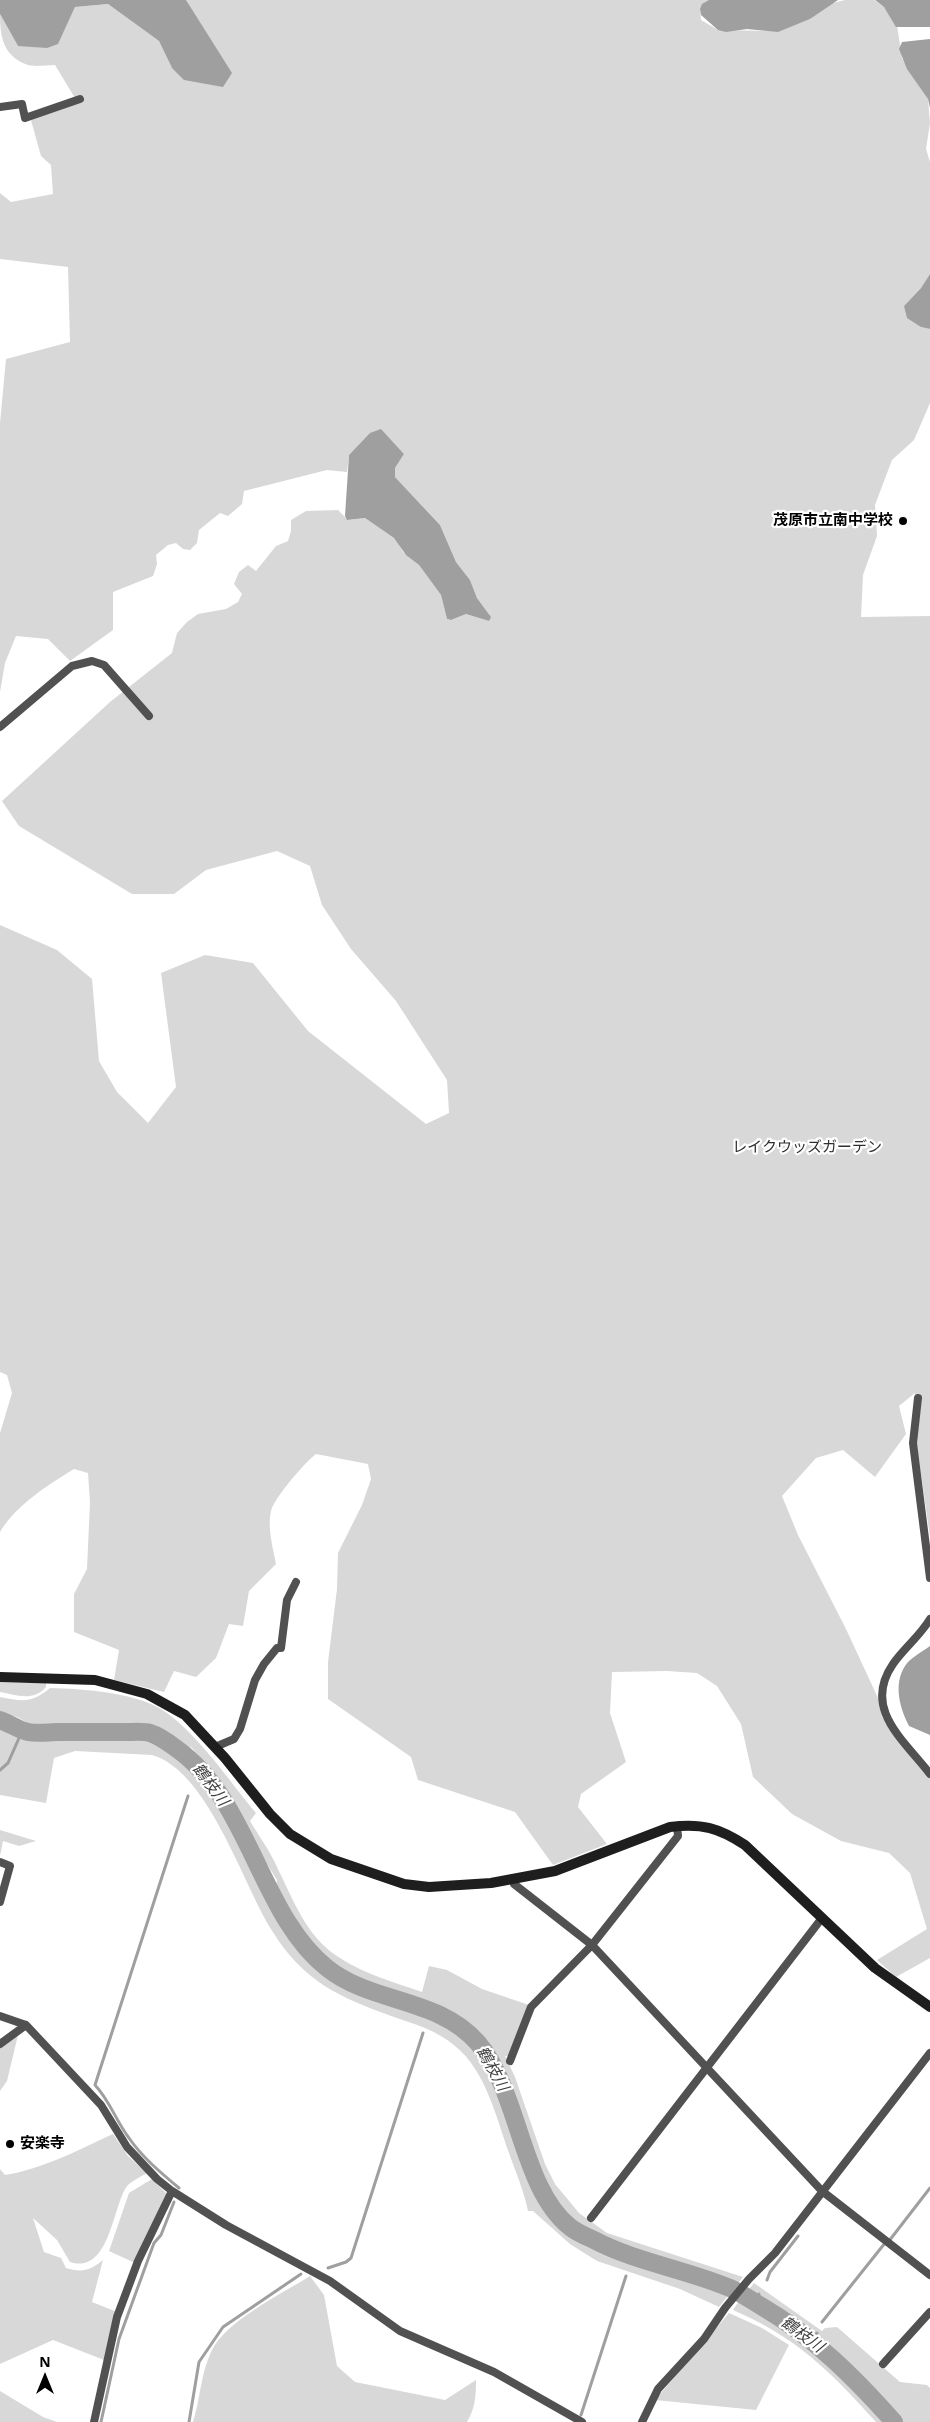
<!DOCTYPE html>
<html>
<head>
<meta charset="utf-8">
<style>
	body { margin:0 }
	#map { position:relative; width:930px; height:2422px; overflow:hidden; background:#fff; font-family:"Open Sans",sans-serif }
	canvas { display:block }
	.north { position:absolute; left:20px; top:2352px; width:50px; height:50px; -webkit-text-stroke:4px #fff; paint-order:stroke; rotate:0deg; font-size:14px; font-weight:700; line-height:20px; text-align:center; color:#000 }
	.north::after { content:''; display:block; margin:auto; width:18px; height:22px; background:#000; clip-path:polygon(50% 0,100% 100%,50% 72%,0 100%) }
</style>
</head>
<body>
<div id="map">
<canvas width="930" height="2422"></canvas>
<div class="north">N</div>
</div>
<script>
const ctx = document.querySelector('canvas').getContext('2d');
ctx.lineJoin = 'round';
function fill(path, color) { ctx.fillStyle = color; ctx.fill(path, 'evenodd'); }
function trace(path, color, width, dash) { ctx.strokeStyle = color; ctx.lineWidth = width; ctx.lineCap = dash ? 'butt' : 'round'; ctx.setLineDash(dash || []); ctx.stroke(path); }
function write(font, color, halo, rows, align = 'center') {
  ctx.font = font + ' "Open Sans","Noto Sans JP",sans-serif'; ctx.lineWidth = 4.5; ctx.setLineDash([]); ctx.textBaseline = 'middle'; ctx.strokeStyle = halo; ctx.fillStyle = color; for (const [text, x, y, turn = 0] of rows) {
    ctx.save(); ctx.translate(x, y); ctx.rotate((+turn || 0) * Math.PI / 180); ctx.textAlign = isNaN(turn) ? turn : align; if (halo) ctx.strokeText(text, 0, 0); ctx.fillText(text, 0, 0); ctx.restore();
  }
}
fill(new Path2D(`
	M 186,0 L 712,0 L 700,9 L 701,20 L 718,30 L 778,31 L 810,19 L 829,4 L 845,0 L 874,0 L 884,7 L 897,25 L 902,58 L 928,99 L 930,123 L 926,149 L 930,162 L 930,274 L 921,288 L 904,306 L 921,327 L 930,329 L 930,403 L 914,440 L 892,460 L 875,505 L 877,536 L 863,575 L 861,617 L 930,616 L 930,1537 L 916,1439 L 919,1426 L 915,1393 L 899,1406 L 906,1434 L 875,1477 L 843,1450 L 816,1458 L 782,1496 L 798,1535 L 846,1629 L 878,1698 L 882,1717 L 930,1779 L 930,1958 L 896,1977 L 877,1960 L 927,1929 L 910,1873 L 889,1853 L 841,1841 L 792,1814 L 753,1777 L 741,1724 L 717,1686 L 697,1673 L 667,1671 L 612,1672 L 610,1713 L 626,1762 L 581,1794 L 578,1807 L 607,1844 L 553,1865 L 515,1812 L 418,1780 L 411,1757 L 328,1699 L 328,1662 L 337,1589 L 338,1553 L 362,1505 L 371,1479 L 368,1464 L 316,1454 C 306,1461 274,1498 271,1511 C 267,1527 273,1548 276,1564 L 249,1591 L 243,1626 L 229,1624 L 216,1658 L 196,1677 L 174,1671 L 164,1692 L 114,1680 L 119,1650 L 74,1632 L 74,1594 L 87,1569 L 90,1502 L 88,1473 L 74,1469 C 48,1485 16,1505 0,1532 L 0,1433 L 12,1393 L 7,1375 L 0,1372 L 0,925 L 57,950 L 92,979 L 99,1061 L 117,1092 L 148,1123 L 176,1087 L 161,973 L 205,955 L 253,963 L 308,1031 L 426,1124 L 449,1113 L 447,1080 L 396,1001 L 351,949 L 322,905 L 310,866 L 277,851 L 206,870 L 174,894 L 132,894 L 19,826 L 2,801 L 110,702 L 172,653 L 177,633 L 187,622 L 198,614 L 226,609 L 238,602 L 242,594 L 234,584 L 239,572 L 248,565 L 256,571 L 276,546 L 288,541 L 291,531 L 291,520 L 306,511 L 338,510 L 348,520 L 365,518 L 397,540 L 403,552 L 419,565 L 441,595 L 447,619 L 451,620 L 466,614 L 489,621 L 489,614 L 477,598 L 470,580 L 456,562 L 440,525 L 395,477 L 395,468 L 404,454 L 389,438 L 370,434 L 349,455 L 347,472 L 327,470 L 244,491 L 242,504 L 228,516 L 220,513 L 199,530 L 197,543 L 190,550 L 183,549 L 176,543 L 168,545 L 156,555 L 157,564 L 153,576 L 113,592 L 113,630 L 70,661 L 48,639 L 16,636 L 5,663 L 0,692 L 0,423 L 6,359 L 70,342 L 68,267 L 0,259 L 0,193 L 11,202 L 53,194 L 51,165 L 41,156 L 29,113 L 75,98 L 55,65 C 47,65 35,67 28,65 C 3,56 0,37 0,14 L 18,46 L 58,43 L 75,7 L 108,4 L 159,41 L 172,68 L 193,15 Z
	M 0,1682 L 46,1683 L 46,1687 C 33,1702 16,1695 0,1692 Z
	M 50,1688 C 83,1689 132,1692 161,1709 C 195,1730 230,1782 256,1813 L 250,1821 C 259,1836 270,1851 277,1867 C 294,1901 306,1937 340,1958 C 365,1974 393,1982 422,1992 L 429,1966 L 447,1970 L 482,1989 L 529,2005 L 510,2056 L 505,2056 L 515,2077 L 545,2164 L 555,2184 L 579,2213 L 607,2233 L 743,2277 L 734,2288 L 599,2240 C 509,2192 537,2083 469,2030 C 452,2017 434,2005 413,1999 C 396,1995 379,1992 362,1985 C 330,1973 305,1947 289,1918 C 281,1903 274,1896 277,1880 L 215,1781 L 211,1770 L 192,1748 L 136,1724 L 92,1726 L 84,1729 L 45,1728 L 30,1724 L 17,1717 L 0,1714 L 0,1697 C 22,1701 31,1704 50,1688 Z
	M 0,1722 C 15,1728 31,1736 48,1737 C 81,1739 138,1725 167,1744 C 218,1778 243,1843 271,1896 C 278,1910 286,1926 296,1939 C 311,1958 332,1977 354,1986 C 386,2000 424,2003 453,2024 C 498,2056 512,2113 530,2162 C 537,2181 543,2200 558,2215 C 603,2261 673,2268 730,2293 L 719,2307 L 680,2289 L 597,2261 L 570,2244 L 533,2211 L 528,2211 C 524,2191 516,2173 509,2153 C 496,2117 486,2071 455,2046 C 438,2031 415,2024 394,2017 C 339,1997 303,1982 271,1929 C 242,1882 208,1771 152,1755 L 75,1751 L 54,1758 L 46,1803 L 0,1795 Z
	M 0,1830 L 36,1841 L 19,1846 L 3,1841 L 0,1856 Z
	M 18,2035 L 7,2081 L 0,2091 L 0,2048 Z
	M 113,2134 L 128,2156 L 147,2173 C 140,2177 129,2182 125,2189 C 112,2213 108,2274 70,2262 L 57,2240 L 33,2218 L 44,2252 L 61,2258 L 66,2268 C 82,2273 91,2270 103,2260 L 92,2302 L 117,2312 L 104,2360 L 53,2340 L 0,2364 L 0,2169 L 5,2175 C 43,2169 78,2150 113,2134 Z
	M 152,2179 L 167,2194 L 135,2263 L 109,2251 L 129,2193 Z
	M 310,2276 L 324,2295 L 337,2366 L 355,2382 L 445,2400 L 476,2380 C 476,2396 475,2409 467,2422 L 193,2422 C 200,2400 201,2373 211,2352 C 225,2321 282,2294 310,2276 Z
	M 754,2283 L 822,2331 L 825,2328 L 837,2327 L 900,2382 L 927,2385 L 930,2388 L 930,2422 L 897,2422 C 849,2366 810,2330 745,2294 Z
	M 741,2298 L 805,2337 L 857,2384 L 889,2422 L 876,2422 C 830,2371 796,2337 733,2310 Z
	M 729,2313 L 762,2328 L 789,2345 L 756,2410 L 655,2400 Z
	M 0,2391 L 43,2417 L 57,2422 L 0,2422 Z`), '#d8d8d8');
fill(new Path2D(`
	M 0,0 L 186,0 L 232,73 L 223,87 L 184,80 L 172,68 L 159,41 L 108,4 L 75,7 L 58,44 L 47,48 L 18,46 L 0,14 Z
	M 709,0 L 838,0 L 810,19 L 778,32 L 747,29 L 726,32 L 718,30 L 701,15 L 700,9 L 702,4 Z
	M 875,0 L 930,0 L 930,27 L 896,27 L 884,7 Z
	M 930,39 L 930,108 L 928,99 L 907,69 L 899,49 L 902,42 Z
	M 930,274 L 930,329 L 921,327 L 907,318 L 904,306 L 921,288 Z
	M 381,429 L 404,454 L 395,468 L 395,477 L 440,525 L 456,562 L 470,580 L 477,598 L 491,617 L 489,621 L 466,614 L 451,620 L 447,619 L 441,595 L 419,565 L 406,555 L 394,538 L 365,518 L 347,520 L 345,516 L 349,455 L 370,433 Z
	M 930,1646 L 930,1735 L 909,1726 C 900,1708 893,1685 905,1666 C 910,1658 922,1652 930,1646 Z`), '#9f9f9f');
trace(new Path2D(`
	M 0,1770 L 8,1763 L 23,1729
	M 428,2017 L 430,2009
	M 179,2188 C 161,2173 142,2157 129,2138 C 116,2121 110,2101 95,2085 L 188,1796
	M 889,2241 L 930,2188
	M 630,2262 L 632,2256
	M 328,2268 L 346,2262 L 351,2258 L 423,2033
	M 767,2280 L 770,2272 L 798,2236
	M 755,2303 L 759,2294
	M 822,2322 L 885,2243
	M 812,2340 L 817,2333
	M 581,2415 L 626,2276
	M 101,2422 L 119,2339 L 154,2243 L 161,2235 L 174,2202
	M 189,2422 L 199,2362 L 223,2327 L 301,2274`), '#9f9f9f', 3);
trace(new Path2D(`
	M 0,1720 C 9,1723 19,1730 28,1732 C 38,1734 49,1732 59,1732 C 81,1732 104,1732 126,1732 C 133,1732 143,1731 150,1733 C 160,1736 169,1743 177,1749 C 250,1801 260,1915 327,1968 C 372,2004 438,1997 478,2043 C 520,2093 521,2188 570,2227 C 576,2232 585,2236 592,2239 C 635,2262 685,2269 730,2288 C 741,2293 751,2300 761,2306 C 814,2337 854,2377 894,2422`), '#9f9f9f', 18);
trace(new Path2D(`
	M 0,107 L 22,104 L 25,118 L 80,99
	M 0,727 L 72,666 L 92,661 L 104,665 L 149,716
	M 918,1398 L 913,1443 L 930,1578
	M 930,1619 C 920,1636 904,1648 893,1664 C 862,1709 904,1740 930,1774
	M 215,1747 L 234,1739 L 240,1729 L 255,1680 L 264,1664 L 277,1648 L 281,1648 L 287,1600 L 296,1582
	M 0,1862 L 10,1866 L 0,1902
	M 513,1878 L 514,1884 L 592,1945 L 822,2191 L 930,2275
	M 0,2016 L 26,2025 L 101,2105 L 127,2147 L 157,2179 L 172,2191 L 226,2225 L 330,2281 L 400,2331 L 494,2372 L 582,2422
	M 0,2044 L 26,2025
	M 510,2061 L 531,2007 L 592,1945 L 678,1836 L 677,1826
	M 591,2218 L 822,1918
	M 883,2364 L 930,2312
	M 94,2422 L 117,2317 L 138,2261 L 172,2191
	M 642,2422 L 658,2389 L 704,2339 L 725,2308 L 749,2279 L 775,2253 L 930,2053`), '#515151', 8);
trace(new Path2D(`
	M 0,1677 L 95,1680 L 147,1694 L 185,1715 L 225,1758 L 270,1814 L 290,1834 L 331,1859 L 404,1884 L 429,1887 L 491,1883 L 555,1871 L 670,1827 C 702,1823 719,1828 745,1845 L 875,1968 L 930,2007`), '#1e1e1e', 10);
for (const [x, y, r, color] of [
	[903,521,5,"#000"],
	[10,2144,5,"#000"]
]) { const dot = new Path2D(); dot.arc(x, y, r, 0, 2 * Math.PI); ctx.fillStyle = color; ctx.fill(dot); trace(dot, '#fff', 2); }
write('bold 15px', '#000', '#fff', [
	["茂原市立南中学校",893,521],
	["安楽寺",20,2144,"left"]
], 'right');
write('15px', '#2f2f2f', '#fff', [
	["レイクウッズガーデン",807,1148]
]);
write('italic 16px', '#404040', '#fff', [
	["鶴枝川",210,1785,53],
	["鶴枝川",492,2069,61],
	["鶴枝川",802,2335,36]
]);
</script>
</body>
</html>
